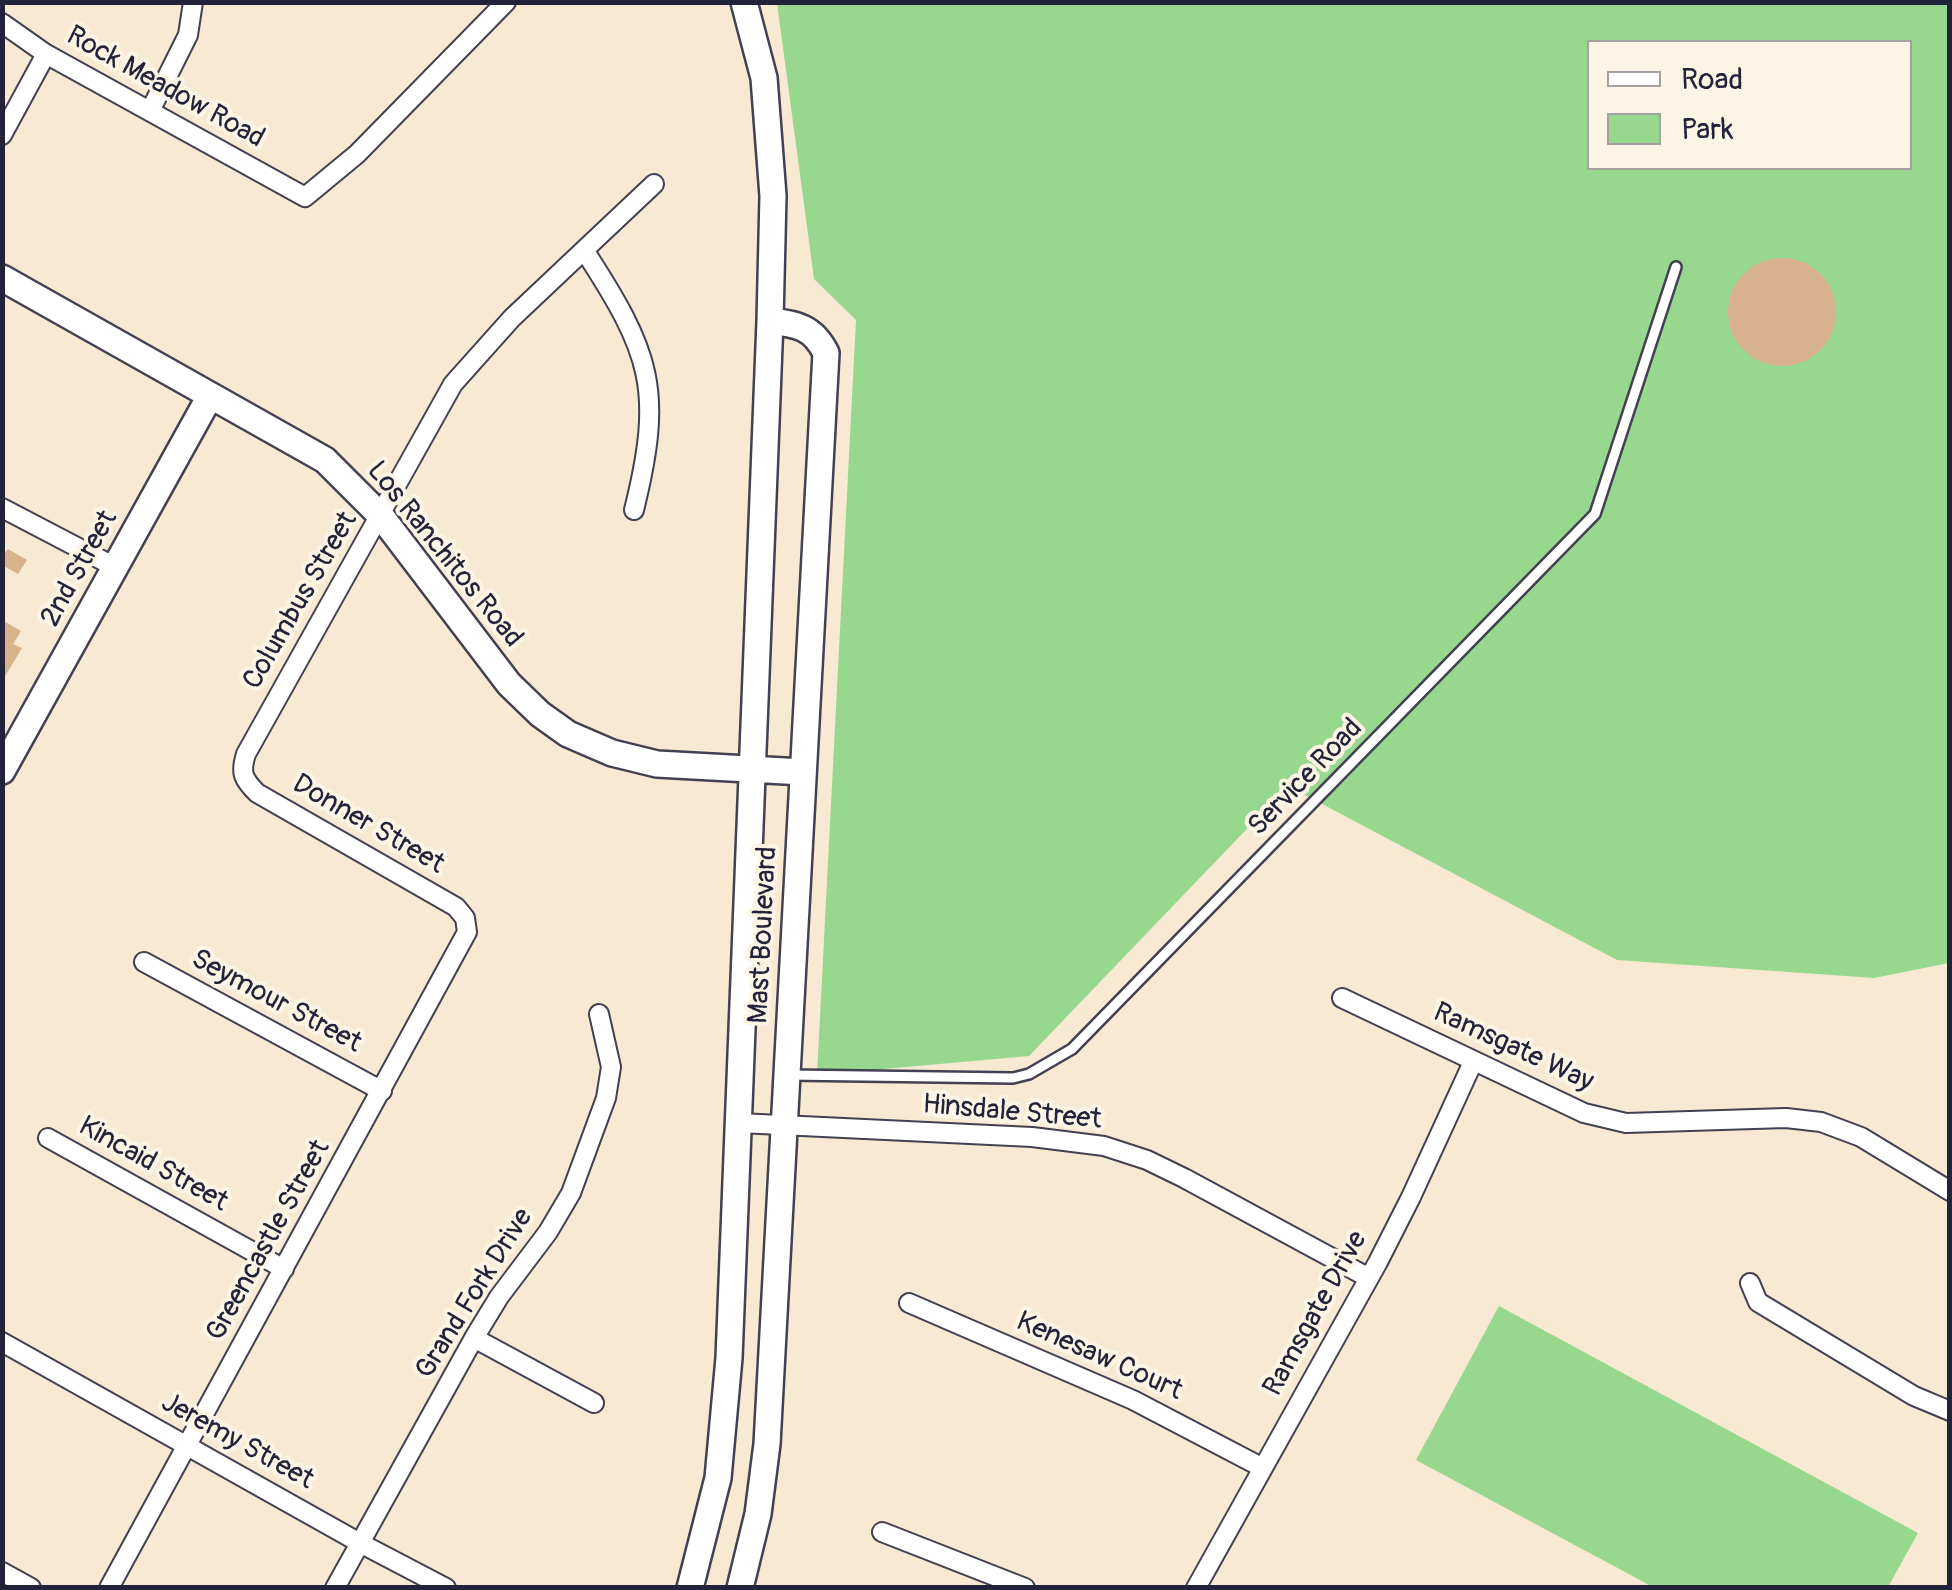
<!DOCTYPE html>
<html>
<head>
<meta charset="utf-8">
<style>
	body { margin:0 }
	#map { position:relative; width:1952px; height:1590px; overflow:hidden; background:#f8e9d2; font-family:Pangolin,sans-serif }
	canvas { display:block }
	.frame { position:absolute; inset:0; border:5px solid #22223b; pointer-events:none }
	.legend { position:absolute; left:1587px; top:40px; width:325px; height:130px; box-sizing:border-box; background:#fcf5e5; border:2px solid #a5a1a1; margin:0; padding:12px 18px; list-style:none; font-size:30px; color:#22223b }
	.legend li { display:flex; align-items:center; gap:20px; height:50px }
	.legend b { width:50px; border:2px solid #a5a1a1 }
</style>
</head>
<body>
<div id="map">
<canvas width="1952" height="1590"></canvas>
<div class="frame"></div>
<ul class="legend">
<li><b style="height:12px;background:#fff"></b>Road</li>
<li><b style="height:28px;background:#98d88e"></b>Park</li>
</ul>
</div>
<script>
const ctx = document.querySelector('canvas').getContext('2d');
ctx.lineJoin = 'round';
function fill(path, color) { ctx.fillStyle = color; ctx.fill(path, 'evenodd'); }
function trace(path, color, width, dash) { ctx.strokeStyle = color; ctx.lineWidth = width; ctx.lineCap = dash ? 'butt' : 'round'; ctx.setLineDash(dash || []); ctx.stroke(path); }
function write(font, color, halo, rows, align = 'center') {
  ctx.font = font + ' Pangolin,sans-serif'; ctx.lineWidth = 8; ctx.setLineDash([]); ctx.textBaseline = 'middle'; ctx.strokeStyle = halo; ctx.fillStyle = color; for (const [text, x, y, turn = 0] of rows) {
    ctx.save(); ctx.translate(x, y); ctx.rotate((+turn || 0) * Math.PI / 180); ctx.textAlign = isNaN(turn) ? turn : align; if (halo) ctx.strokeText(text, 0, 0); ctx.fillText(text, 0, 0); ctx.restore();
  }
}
fill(new Path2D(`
	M 777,3 L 1949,3 L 1949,963 L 1874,978 L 1617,960 L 1288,786 L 1029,1056 L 817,1075 L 856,320 L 814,279 ZM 1590,42 L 1910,42 L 1910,168 L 1590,168 Z
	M 1499,1306 L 1918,1533 L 1888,1587 L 1653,1587 L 1416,1460 Z`), '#98d88e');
fill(new Path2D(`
	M1728 312a54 54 0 1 1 108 0a54 54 0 1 1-108 0Z
	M 8,549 L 27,560 L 18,574 L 2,565 L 2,557 Z
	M 2,620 L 21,631 L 13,644 L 22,648 L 2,681 Z`), '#d8b18d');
const lane = new Path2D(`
	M 788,1075 L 1013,1078 L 1029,1074 L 1072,1049 L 1595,514 L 1676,267`);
const street = new Path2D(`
	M 2,23 L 46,54 L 305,197 L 357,154 L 506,2
	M 150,111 L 188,35 L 193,2
	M 2,135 L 46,54
	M 584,250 C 651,353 664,389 634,510
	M 2,508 L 115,567
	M 144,962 L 382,1091
	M 1342,998 L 1584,1113 L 1626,1123 L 1786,1118 L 1821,1122 L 1861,1137 L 1950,1191
	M 739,1123 L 1032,1137 L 1104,1146 L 1147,1160 L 1184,1178 L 1369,1278
	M 48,1138 L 284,1269
	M 1750,1283 L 1758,1302 L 1914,1396 L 1950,1411
	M 909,1303 L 1133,1400 L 1263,1468
	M 474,1338 L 594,1403
	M 2,1342 L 360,1543 L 446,1588
	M 882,1532 L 1025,1588
	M 2,1572 L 31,1588
	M 109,1588 L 467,932 L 465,918 L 456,907 L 257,793 C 243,779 240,773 246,754 L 453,384 L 512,318 L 654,184
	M 335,1588 L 474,1338 L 499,1297 L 548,1232 L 571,1193 L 606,1098 L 611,1067 L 599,1014
	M 1196,1588 L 1378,1262 L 1411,1197 L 1473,1062`);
const secondary = new Path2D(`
	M 2,278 L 325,460 L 381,516 L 509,684 L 540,714 L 568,734 L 612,753 L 657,764 L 803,772
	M 2,771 L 210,396
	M 690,1588 L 718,1478 L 729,1358 L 770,321 L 773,196 L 764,78 L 744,2
	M 740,1588 L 758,1514 L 767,1444 L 826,353 C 813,327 797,324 770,321`);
trace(lane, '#424052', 14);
trace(street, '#424052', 22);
trace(secondary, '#424052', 30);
trace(lane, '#fff', 9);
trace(street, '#fff', 18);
trace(secondary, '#fff', 25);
write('28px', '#22223b', '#fcf5e5', [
	["Rock Meadow Road",165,88,29],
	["Los Ranchitos Road",444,555,51],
	["2nd Street",80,569,-61],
	["Columbus Street",301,601,-60],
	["Service Road",1306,778,-46],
	["Donner Street",368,825,30],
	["Mast Boulevard",764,935,-87],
	["Seymour Street",276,1002,28],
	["Ramsgate Way",1513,1048,25],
	["Hinsdale Street",1012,1113,5],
	["Kincaid Street",153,1165,29],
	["Greencastle Street",269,1241,-61],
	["Grand Fork Drive",475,1294,-58],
	["Ramsgate Drive",1316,1314,-61],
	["Kenesaw Court",1099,1357,24],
	["Jeremy Street",237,1442,29]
]);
</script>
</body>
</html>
